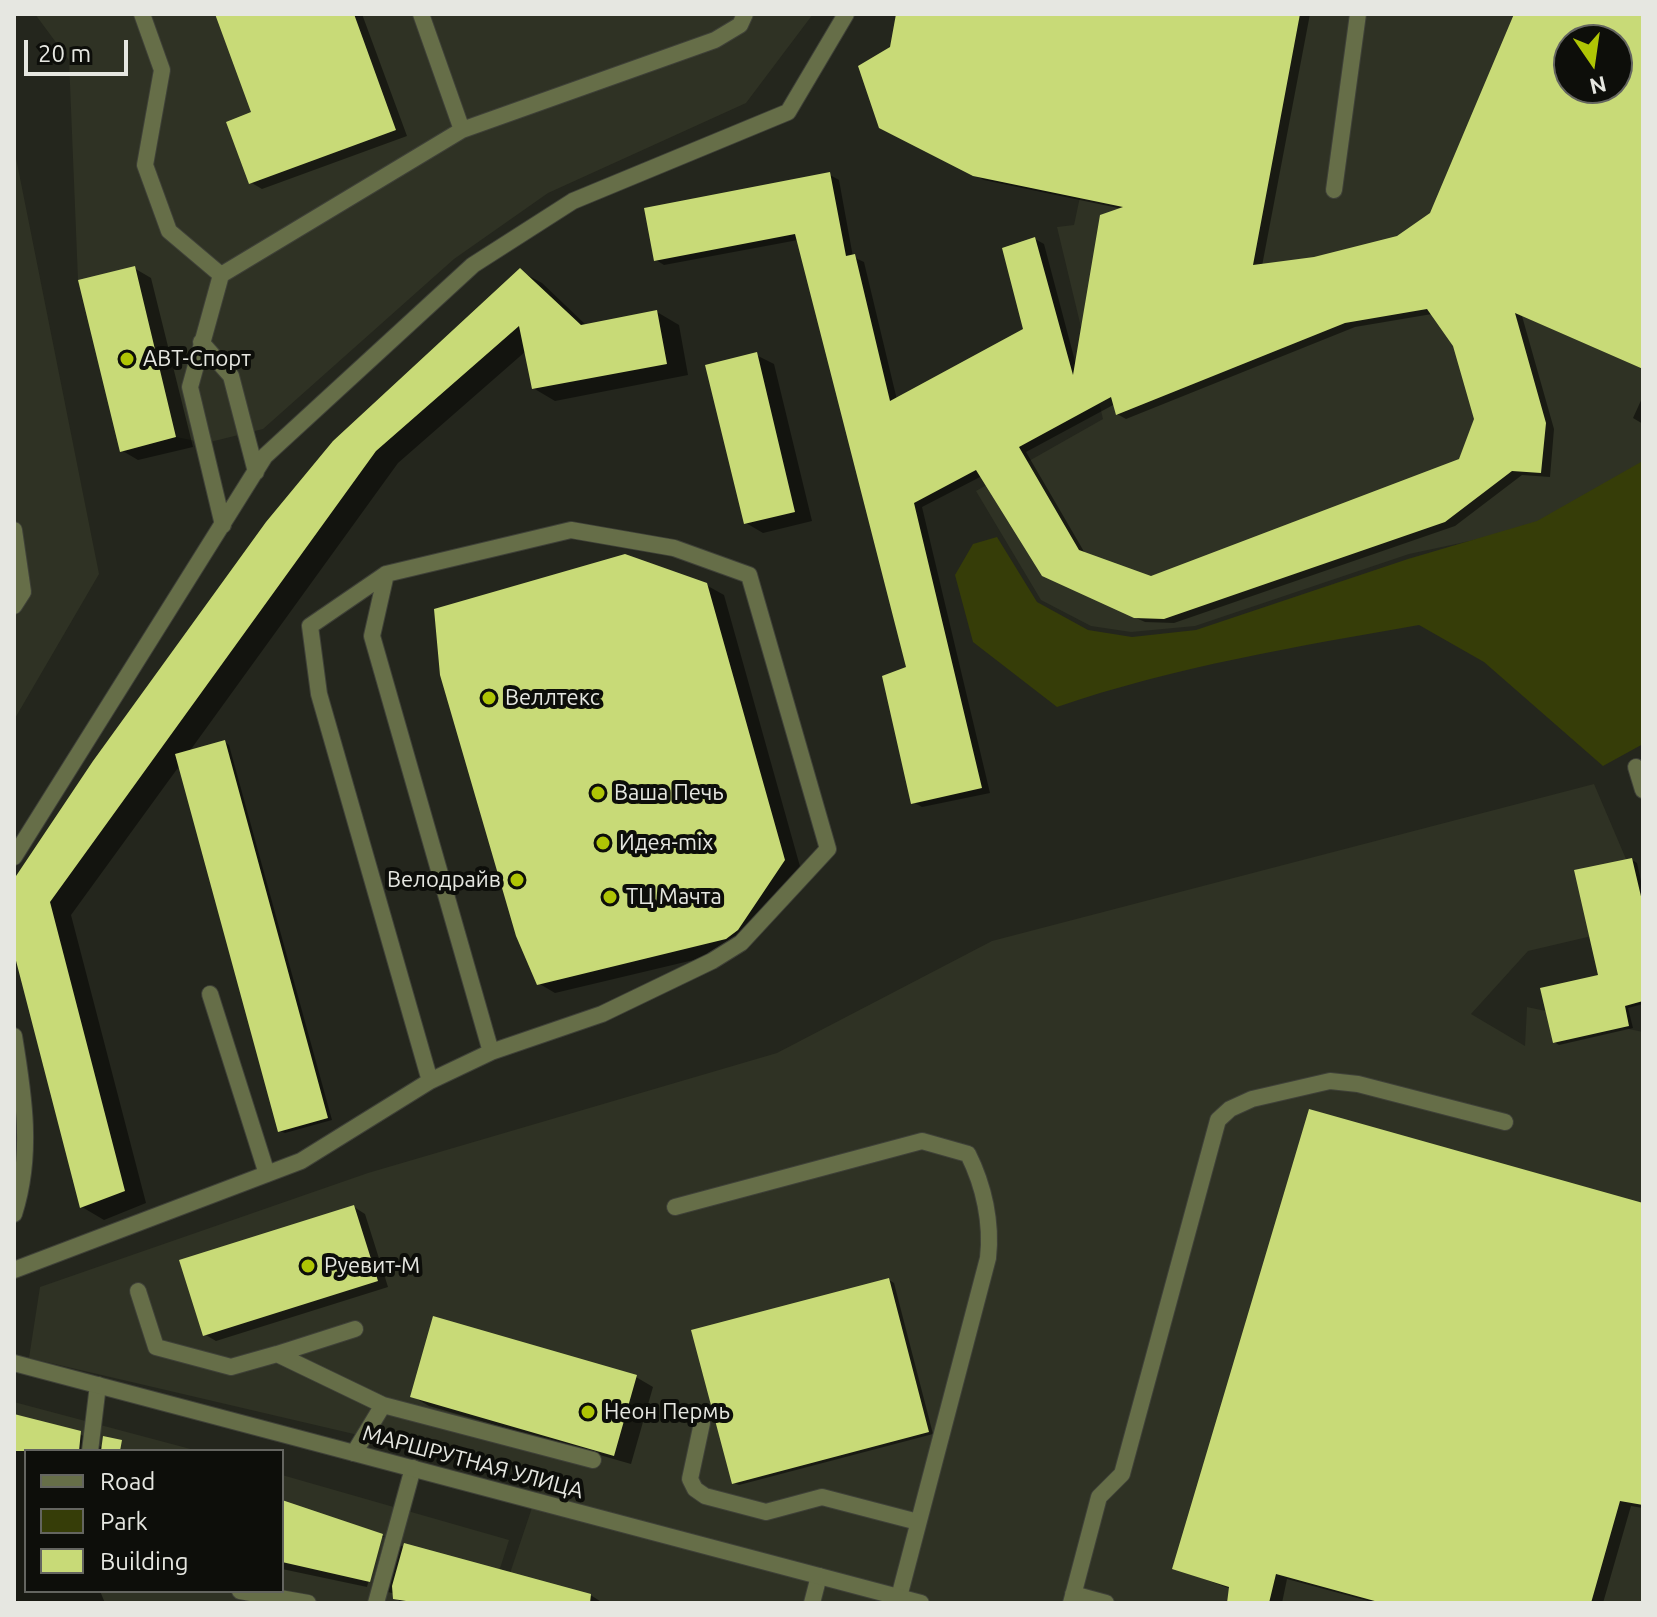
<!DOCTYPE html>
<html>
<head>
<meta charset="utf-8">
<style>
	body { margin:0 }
	#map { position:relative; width:1657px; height:1617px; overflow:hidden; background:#24261d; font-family:Ubuntu,sans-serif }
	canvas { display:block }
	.frame { position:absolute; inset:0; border:16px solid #e6e7e1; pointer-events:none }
	.legend { position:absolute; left:24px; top:1449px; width:260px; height:144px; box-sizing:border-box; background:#0d0e0a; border:2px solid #646560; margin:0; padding:10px 14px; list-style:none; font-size:24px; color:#e6e7e1 }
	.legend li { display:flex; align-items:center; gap:16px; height:40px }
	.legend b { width:40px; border:2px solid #646560 }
	.north { position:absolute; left:1553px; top:24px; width:80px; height:80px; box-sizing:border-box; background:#0d0e0a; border:2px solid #646560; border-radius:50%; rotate:167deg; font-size:22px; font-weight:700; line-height:32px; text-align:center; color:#e6e7e1 }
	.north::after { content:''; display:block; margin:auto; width:28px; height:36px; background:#afc505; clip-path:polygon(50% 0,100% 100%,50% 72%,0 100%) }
	.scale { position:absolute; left:24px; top:40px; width:104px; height:36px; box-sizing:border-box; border:4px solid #e6e7e1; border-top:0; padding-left:10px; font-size:24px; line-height:28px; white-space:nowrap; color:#e6e7e1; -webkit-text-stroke:6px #0d0e0a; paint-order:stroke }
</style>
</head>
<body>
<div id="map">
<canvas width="1657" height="1617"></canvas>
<div class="frame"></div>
<ul class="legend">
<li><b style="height:10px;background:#666e48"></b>Road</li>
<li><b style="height:22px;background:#363d08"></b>Park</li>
<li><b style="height:22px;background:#c8da77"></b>Building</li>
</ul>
<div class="north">N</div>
<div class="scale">20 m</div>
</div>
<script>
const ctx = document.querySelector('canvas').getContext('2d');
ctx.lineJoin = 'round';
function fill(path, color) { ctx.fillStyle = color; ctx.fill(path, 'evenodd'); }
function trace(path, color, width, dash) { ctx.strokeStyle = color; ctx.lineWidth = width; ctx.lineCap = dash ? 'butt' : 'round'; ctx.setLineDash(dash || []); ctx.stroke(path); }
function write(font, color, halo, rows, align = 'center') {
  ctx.font = font + ' Ubuntu,sans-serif'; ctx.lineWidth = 8; ctx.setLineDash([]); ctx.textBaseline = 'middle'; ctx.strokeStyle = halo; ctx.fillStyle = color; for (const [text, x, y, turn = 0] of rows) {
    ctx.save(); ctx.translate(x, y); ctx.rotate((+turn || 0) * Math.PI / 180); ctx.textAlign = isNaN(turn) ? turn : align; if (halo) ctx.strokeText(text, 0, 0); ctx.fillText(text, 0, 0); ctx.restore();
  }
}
fill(new Path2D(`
	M 35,14 L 813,14 L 746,103 L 548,193 L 454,259 L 263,429 L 206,443 L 176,437 L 120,452 L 78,280 L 69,60 Z
	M 1119,14 L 1643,14 L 1643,504 L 1409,554 L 1195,626 L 1131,632 L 1091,626 L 1041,600 L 976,491 L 1103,419 L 1057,227 L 1074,225 ZM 1569,40 L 1617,40 L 1617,88 L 1569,88 Z
	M 14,148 L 99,574 L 14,720 Z
	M 1594,784 L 1643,899 L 1643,924 L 1528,951 L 1471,1014 L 1525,1046 L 1527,1007 L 1643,1032 L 1643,1603 L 500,1603 L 542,1478 L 29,1358 L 40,1287 L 368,1173 L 777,1053 L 992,941 Z
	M 14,1402 L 198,1451 L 26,1451 L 26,1591 L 282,1591 L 282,1475 L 509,1540 L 489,1603 L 14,1603 Z`), '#2f3224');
fill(new Path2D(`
	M 1641,462 L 1643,744 L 1603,766 L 1484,662 L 1419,625 C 1299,646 1173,667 1057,707 L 973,642 L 955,575 L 973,544 L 997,537 L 1037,602 L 1088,630 L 1132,637 L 1196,630 L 1408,559 L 1537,521 Z`), '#363d08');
fill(new Path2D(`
	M 217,14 L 362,14 L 407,136 L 262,189 L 250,182 L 254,114 Z
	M 898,14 L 1310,14 L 1262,266 L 1314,259 L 1398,238 L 1431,214 L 1516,14 L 1643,14 L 1643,369 L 1522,316 L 1554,429 L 1550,477 L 1522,475 L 1455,526 L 1174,623 L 1145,622 L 1053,580 L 982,476 L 922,507 L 990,793 L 922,807 L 913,802 L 909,668 L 798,240 L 664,265 L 656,260 L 830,175 L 839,180 L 853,257 L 864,262 L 897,400 L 1025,330 L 1035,239 L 1044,244 L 1076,365 L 1123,209 L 984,180 L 890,132 L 892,48 ZM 1569,40 L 1617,40 L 1617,88 L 1569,88 ZM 1432,314 L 1455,346 L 1476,419 L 1461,461 L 1151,578 L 1086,555 L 1026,452 L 1115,404 L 1117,414 L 1126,419 L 1355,327 Z
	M 134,268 L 151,278 L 193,447 L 138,460 L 121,450 Z
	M 520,271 L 542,283 L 587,326 L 657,312 L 679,325 L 688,375 L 555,401 L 533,388 L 526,351 L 398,463 L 189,752 L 224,742 L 229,745 L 332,1120 L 285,1133 L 280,1131 L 180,765 L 71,915 L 146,1203 L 104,1220 L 82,1207 L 14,945 L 14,883 Z
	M 756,355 L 774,364 L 812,521 L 763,533 L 746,523 Z
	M 1643,396 L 1643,424 L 1633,418 Z
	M 706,585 L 724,595 L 801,870 L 744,948 L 555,993 L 538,983 Z
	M 1632,860 L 1637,863 L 1643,890 L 1643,1004 L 1628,1008 L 1633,1028 L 1559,1045 L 1554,1042 L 1600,976 Z
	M 1643,1205 L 1643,1508 L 1631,1506 L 1603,1603 L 1376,1603 L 1287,1579 L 1282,1603 L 1229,1603 L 1231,1589 L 1174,1568 Z
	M 354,1207 L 365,1214 L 388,1287 L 216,1341 L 204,1334 Z
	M 889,1280 L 894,1283 L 933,1434 L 739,1485 L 734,1483 Z
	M 636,1377 L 653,1387 L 631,1464 L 429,1406 L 412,1396 Z
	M 14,1416 L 75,1431 L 103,1448 L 104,1443 L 128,1451 L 26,1451 L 26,1591 L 100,1591 L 105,1603 L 14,1603 Z
	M 282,1502 L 383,1536 L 405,1548 L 405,1546 L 592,1596 L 603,1603 L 403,1603 L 395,1598 L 396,1594 L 371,1588 L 385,1537 L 380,1537 L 367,1587 L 282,1569 Z`), '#0007');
fill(new Path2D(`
	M 215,14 L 354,14 L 396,130 L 249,184 L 226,122 L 251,112 Z
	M 896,14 L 1300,14 L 1253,265 L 1314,257 L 1397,236 L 1430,213 L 1514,14 L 1643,14 L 1643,369 L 1515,313 L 1546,423 L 1541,473 L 1512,471 L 1445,522 L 1164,619 L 1134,618 L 1042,576 L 976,470 L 914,503 L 982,788 L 911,804 L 882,676 L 906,667 L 795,234 L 654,261 L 644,208 L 830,172 L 846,256 L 855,254 L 890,401 L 1023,329 L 1002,248 L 1035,237 L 1073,375 L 1100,215 L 1123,207 L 973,176 L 879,128 L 858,66 L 890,47 ZM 1569,40 L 1617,40 L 1617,88 L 1569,88 ZM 1427,309 L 1453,346 L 1474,419 L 1459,459 L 1151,576 L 1079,550 L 1019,447 L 1111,397 L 1116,415 L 1345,323 Z
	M 135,266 L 176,437 L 120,452 L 78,280 Z
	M 520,268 L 581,325 L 657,310 L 667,364 L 532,389 L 519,326 L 376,451 L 50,902 L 125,1191 L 80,1208 L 14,953 L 14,879 L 93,761 L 266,522 L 333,441 Z
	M 757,352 L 795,512 L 744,524 L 705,365 Z
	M 625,554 L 707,583 L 785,860 L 738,930 L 726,939 L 537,985 L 516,936 L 440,675 L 434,609 Z
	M 225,740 L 328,1118 L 278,1132 L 175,754 Z
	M 1632,858 L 1643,905 L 1643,1001 L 1625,1006 L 1629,1026 L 1553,1043 L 1540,988 L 1598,975 L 1574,870 Z
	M 1309,1109 L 1643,1203 L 1643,1505 L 1620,1501 L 1591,1603 L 1382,1603 L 1276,1574 L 1269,1603 L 1227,1603 L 1229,1587 L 1172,1569 Z
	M 354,1205 L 378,1281 L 203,1336 L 179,1260 Z
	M 889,1278 L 929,1432 L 732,1484 L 691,1330 Z
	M 433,1316 L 637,1375 L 614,1456 L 410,1397 Z
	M 14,1414 L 81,1431 L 79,1451 L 14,1451 Z
	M 103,1436 L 122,1440 L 120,1451 L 101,1451 Z
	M 282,1500 L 383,1534 L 370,1582 L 282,1562 Z
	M 404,1543 L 591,1594 L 590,1603 L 419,1603 L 393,1599 L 392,1586 Z`), '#c8da77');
const service = new Path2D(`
	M 142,14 L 162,70 L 145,165 L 169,231 L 221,275 L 190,387 L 223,525
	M 421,14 L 462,130
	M 1334,190 L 1358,14
	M 221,275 L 462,130 L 715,40 L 740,25 L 745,14
	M 201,342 L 231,376 L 256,472
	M 14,530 L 23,592 L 14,606
	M 386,574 L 310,626 L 319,694 L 430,1081
	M 1636,767 L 1643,790
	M 14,857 L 265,456 L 473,265 L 573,201 L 788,112 L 846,14
	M 210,994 L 267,1174
	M 14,1036 C 24,1096 33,1155 14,1214
	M 675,1207 L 922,1141 L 968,1154 C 984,1186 992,1223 988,1258 L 899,1597
	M 14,1270 L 301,1161 L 430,1081 L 491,1052 L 602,1014 L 712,961 L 741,943 L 828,849 L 749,575 L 674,548 L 571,530 L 386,574 L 372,636 L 491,1052
	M 138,1291 L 156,1347 L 231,1367 L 277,1354
	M 355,1329 L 277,1354 L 383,1405 L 593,1460
	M 702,1423 L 690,1479 L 695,1489 L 705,1496 L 766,1512 L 822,1497 L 918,1522
	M 90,1451 L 98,1385
	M 354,1453 L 383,1405
	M 240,1591 L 308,1603
	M 1073,1594 L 1106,1603
	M 376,1603 L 413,1468
	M 812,1603 L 819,1576
	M 1071,1603 L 1099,1497 L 1122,1474 L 1218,1120 L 1230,1109 L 1252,1099 L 1330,1081 L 1358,1084 L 1505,1122`);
const minor = new Path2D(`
	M 14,1363 L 921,1603`);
trace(service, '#3f4138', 18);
trace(minor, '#3f4138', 18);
trace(service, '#666e48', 16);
trace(minor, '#666e48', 16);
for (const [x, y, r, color] of [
	[127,359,8,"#afc505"],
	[489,698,8,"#afc505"],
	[598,793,8,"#afc505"],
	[603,843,8,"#afc505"],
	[517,880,8,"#afc505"],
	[610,897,8,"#afc505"],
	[308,1266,8,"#afc505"],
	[588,1412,8,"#afc505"]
]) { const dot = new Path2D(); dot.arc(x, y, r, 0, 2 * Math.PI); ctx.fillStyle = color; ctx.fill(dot); trace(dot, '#0d0e0a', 3); }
write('22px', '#e6e7e1', '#0d0e0a', [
	["АВТ-Спорт",143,359],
	["Веллтекс",505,698],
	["Ваша Печь",614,793],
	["Идея-mix",619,843],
	["Велодрайв",501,880,"right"],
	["ТЦ Мачта",626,897],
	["Руевит-М",324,1266],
	["Неон Пермь",604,1412]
], 'left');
write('22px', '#e6e7e1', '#0d0e0a', [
	["МАРШРУТНАЯ УЛИЦА",473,1462,15]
]);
</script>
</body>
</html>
